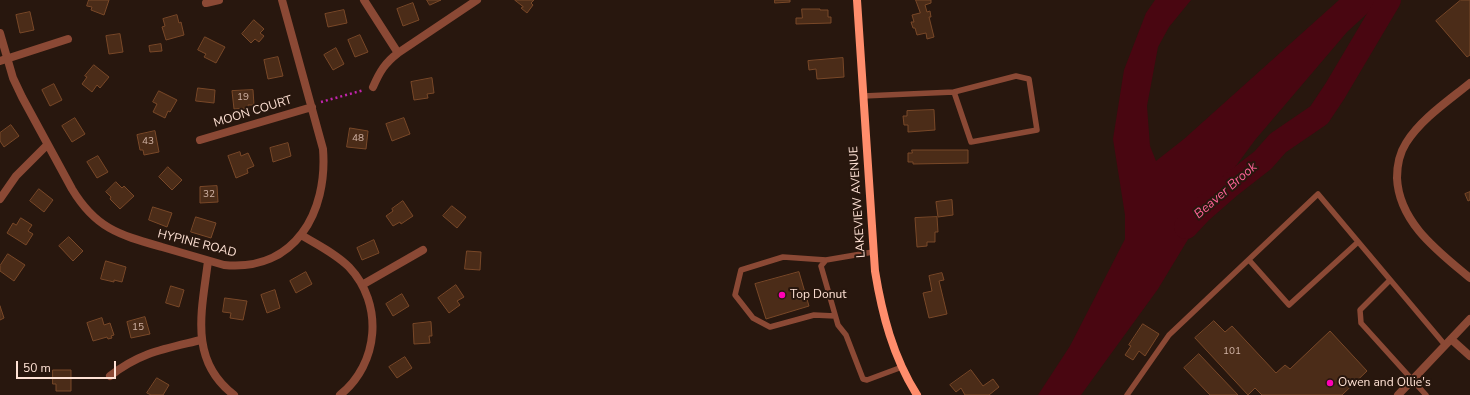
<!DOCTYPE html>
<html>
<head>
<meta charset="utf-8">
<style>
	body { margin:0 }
	#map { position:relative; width:1470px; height:395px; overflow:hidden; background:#28170e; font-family:"Nunito Sans",sans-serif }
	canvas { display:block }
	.scale { position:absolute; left:16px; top:361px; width:100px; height:18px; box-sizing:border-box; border:2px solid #ffe2d5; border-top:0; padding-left:5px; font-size:12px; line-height:14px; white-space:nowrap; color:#ffe2d5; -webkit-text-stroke:3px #28170e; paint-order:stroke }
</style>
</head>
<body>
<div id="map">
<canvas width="1470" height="395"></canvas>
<div class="scale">50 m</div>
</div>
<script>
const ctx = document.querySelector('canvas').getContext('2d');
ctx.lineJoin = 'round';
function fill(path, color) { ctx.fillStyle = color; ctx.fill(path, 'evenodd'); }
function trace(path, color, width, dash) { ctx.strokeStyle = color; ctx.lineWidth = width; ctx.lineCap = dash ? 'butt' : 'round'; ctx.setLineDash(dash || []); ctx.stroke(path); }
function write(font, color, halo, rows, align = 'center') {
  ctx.font = font + ' "Nunito Sans",sans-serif'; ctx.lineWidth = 4; ctx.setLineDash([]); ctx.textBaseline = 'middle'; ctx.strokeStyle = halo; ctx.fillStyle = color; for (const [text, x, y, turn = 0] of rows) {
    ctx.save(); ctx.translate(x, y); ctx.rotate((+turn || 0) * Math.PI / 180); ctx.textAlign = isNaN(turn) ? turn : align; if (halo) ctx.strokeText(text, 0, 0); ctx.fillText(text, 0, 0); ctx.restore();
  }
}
fill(new Path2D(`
	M 1155,0 L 1191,0 L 1169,27 L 1158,47 L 1147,106 L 1150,146 L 1156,161 L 1184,139 L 1339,0 L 1382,0 L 1347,32 L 1255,140 L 1216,193 L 1158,289 L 1081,395 L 1038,395 L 1070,346 L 1125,239 L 1125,215 L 1113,139 L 1124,70 L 1146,13 Z`), '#490611');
trace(new Path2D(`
	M 1186,227 L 1200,212 L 1231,185 L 1263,160 L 1278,143 L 1319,115 L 1335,91 L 1389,0`), '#490611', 24);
const building = new Path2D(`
	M 89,0 L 109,0 L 104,15 L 91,10 L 92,7 L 87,6 Z
	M 427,0 L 441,0 L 430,5 Z
	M 515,0 L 534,0 L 531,3 L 533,5 L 527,13 L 521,8 L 523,7 Z
	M 775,0 L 790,0 L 790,2 L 775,3 Z
	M 916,0 L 931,0 L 931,3 L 925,5 L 927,12 L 930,11 L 931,17 L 929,17 L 934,37 L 927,39 L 926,33 L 917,35 L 915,28 L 913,28 L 911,22 L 914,22 L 912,15 L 920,13 Z
	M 1461,0 L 1470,0 L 1470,55 L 1467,57 L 1436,21 Z
	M 413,3 L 419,20 L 403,26 L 397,9 Z
	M 802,9 L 820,9 L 820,10 L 828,10 L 828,17 L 831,17 L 831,23 L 796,24 L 796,18 L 802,18 Z
	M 344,10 L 347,23 L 328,27 L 325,14 Z
	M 30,12 L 34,30 L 20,33 L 16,15 Z
	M 177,15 L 179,23 L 181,22 L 184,35 L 166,40 L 162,27 L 165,26 L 163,19 Z
	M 254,20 L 264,29 L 260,33 L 264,36 L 259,42 L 255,39 L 251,43 L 242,34 Z
	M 120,34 L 123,52 L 109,54 L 106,36 Z
	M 360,35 L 368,52 L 355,57 L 348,40 Z
	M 205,37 L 225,47 L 216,63 L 204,57 L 206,54 L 198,50 Z
	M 161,44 L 162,51 L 150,52 L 149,46 Z
	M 336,48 L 344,64 L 333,70 L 324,55 Z
	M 278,57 L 283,76 L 268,79 L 264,60 Z
	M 843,58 L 844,77 L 817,79 L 816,69 L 809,70 L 808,61 Z
	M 94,65 L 109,77 L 100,88 L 97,85 L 92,92 L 82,84 L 87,77 L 85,76 Z
	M 432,78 L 434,93 L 427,94 L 428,98 L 414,100 L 411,82 Z
	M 54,84 L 62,100 L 50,106 L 42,90 Z
	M 198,88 L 215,90 L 214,103 L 196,101 Z
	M 253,90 L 254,105 L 248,105 L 248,108 L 234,109 L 232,91 Z
	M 159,91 L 177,100 L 170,112 L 168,111 L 165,118 L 153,112 L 157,104 L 153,102 Z
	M 934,110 L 935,130 L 908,132 L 908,125 L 904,125 L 903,116 L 907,116 L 907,111 Z
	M 75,118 L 85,134 L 72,142 L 62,126 Z
	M 404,118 L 410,134 L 392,141 L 386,124 Z
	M 11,125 L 19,136 L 4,147 L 0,141 L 0,133 Z
	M 350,128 L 368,131 L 366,149 L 347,147 Z
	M 155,131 L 159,152 L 144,155 L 143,150 L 140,150 L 137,135 Z
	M 288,143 L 291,156 L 273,162 L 270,148 Z
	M 912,150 L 968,150 L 968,163 L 913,164 L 913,162 L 908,162 L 908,153 L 912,153 Z
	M 240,152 L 241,156 L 248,153 L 254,166 L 247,169 L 248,173 L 236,178 L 228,156 Z
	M 98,156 L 108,172 L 97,178 L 87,162 Z
	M 168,167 L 182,180 L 172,190 L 159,177 Z
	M 116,182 L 122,188 L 124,186 L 134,196 L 120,209 L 110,199 L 111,197 L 106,192 Z
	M 217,186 L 218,202 L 200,203 L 200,187 Z
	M 39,189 L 53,200 L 44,212 L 30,201 Z
	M 1470,192 L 1470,200 L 1468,201 L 1465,194 Z
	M 952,200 L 953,215 L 938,217 L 936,202 Z
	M 403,201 L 413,216 L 401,224 L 400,222 L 393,226 L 386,216 L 393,211 L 392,209 Z
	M 452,206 L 466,217 L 457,228 L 443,216 Z
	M 153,207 L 172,213 L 167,227 L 149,220 Z
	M 196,217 L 216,223 L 211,238 L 191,232 Z
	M 937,217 L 938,232 L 935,232 L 935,242 L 927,242 L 927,246 L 917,247 L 915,218 Z
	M 21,218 L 32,225 L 28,231 L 33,234 L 26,245 L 7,233 L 13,223 L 16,225 Z
	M 69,237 L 83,251 L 73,261 L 59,246 Z
	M 374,240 L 379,253 L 362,260 L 357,248 Z
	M 467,251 L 481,252 L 480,270 L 465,269 Z
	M 8,254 L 25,265 L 14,281 L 0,271 L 0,266 Z
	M 106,261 L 126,267 L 122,282 L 114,280 L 114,282 L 101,279 Z
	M 306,272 L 312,284 L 296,293 L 290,281 Z
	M 799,272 L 809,306 L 766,319 L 755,284 Z
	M 942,273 L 944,280 L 939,281 L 947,314 L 929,318 L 923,293 L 932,291 L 929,276 Z
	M 456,285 L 464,297 L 457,301 L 460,305 L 449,313 L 438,298 Z
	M 171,286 L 184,290 L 179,307 L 166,303 Z
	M 275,290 L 280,308 L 267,313 L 261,295 Z
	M 402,294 L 409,306 L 393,316 L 386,304 Z
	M 225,298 L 247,301 L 243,320 L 230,318 L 231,313 L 223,312 Z
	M 0,306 L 4,318 L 0,320 Z
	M 145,317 L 150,334 L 131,338 L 127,322 Z
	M 102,318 L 104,325 L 110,323 L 114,335 L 111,336 L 112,338 L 108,339 L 107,337 L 93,341 L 87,323 Z
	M 1214,321 L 1225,332 L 1232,326 L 1276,373 L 1285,365 L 1290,369 L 1330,331 L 1367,371 L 1342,395 L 1262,395 L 1255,388 L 1248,395 L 1195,338 Z
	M 431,322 L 432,336 L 429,336 L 430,343 L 414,344 L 413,324 Z
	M 1143,324 L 1159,334 L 1145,356 L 1139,351 L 1133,360 L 1125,355 L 1131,346 L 1129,345 Z
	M 1199,354 L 1238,395 L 1210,395 L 1184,368 Z
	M 405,357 L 412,368 L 397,378 L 389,367 Z
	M 53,370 L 71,370 L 71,391 L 56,391 L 56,384 L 53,384 Z
	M 971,370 L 983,386 L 993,379 L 999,387 L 989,395 L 965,395 L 961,388 L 956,392 L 950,385 Z
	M 157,378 L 169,385 L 163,395 L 151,395 L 147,393 Z`);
fill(building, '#4b2c18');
trace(building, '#794828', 1);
trace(new Path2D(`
	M 321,102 L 364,90`), '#c325ae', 2.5, [2, 3]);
trace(new Path2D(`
	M 863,96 L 954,92 L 971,142 L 1037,130 L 1029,79 L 1016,76 L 954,92
	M 873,252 L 826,260 L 821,266 L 838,325 L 846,335 L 863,379 L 867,380 L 902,367
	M 826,260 L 783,257 L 741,270 L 735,295 L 753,318 L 770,327 L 814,315 L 835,316
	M 1249,260 L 1289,305 L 1358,242
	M 1390,280 L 1360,310 L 1361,323 L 1426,395
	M 1127,395 L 1169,335 L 1318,194 L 1445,345`), '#8b4935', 5.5);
trace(new Path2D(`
	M 364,0 L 398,53
	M 206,3 L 219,0
	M 0,33 L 13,78 L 22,97 L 72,189 C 96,229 120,235 162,247 C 183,253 204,259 224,265 C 295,272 328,212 323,149 L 282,0
	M 0,61 L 68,39
	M 1470,83 C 1448,101 1421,119 1406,143 C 1399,154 1397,166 1397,178 C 1399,223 1439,252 1470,278
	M 373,87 C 380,71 385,63 398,53 L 477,0
	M 200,140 L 312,107
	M 0,199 L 16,176 L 47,145
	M 301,235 C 318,245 336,254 349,267 C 384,304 379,364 340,395
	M 208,261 C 202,310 188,360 234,395
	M 362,285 L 423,250
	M 1451,339 L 1470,356
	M 110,376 C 141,352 164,349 201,340
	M 1398,395 L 1470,319`), '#8b4935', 8);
trace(new Path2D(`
	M 857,0 L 875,271 C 882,314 893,357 917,395`), '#ff8d6c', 8);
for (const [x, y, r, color] of [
	[782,295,4,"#ff01b4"],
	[1330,383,4,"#ff01b4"]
]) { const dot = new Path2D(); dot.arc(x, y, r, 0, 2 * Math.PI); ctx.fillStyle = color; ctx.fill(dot); trace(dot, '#28170e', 1.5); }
write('10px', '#d2b4a6', null, [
	["19",243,98],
	["48",358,139],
	["43",148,142],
	["32",209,195],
	["15",138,328],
	["101",1232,352]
]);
write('12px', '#ffe2d5', '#28170e', [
	["MOON COURT",253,112,-17],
	["LAKEVIEW AVENUE",858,202,-94],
	["HYPINE ROAD",197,244,14]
]);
write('12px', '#ffe2d5', '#28170e', [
	["Top Donut",790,295],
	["Owen and Ollie's",1338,383]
], 'left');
write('italic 13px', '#ff6398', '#28170e', [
	["Beaver Brook",1226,191,-41]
]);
</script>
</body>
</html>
